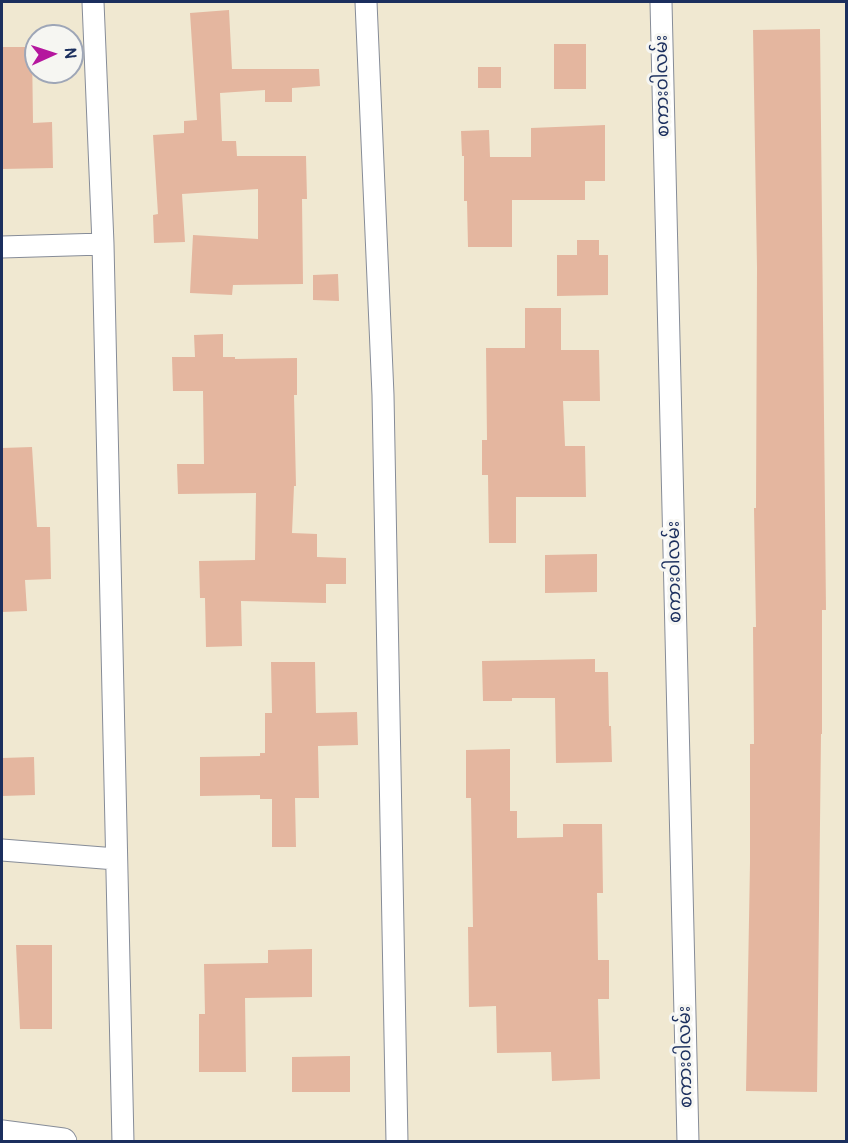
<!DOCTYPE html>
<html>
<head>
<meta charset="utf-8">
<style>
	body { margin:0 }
	#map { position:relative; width:848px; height:1143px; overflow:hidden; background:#f0e8d1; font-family:Pangolin,sans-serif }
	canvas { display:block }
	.frame { position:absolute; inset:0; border:3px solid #1b2f5e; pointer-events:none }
	.north { position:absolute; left:24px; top:24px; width:60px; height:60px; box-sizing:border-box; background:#f6f6f2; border:2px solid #9ea6b7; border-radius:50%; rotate:87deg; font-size:16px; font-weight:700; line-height:24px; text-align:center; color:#1b2f5e }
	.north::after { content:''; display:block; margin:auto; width:21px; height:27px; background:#b5179e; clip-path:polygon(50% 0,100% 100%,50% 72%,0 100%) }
</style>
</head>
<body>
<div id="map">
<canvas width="848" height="1143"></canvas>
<div class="frame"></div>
<div class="north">N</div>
</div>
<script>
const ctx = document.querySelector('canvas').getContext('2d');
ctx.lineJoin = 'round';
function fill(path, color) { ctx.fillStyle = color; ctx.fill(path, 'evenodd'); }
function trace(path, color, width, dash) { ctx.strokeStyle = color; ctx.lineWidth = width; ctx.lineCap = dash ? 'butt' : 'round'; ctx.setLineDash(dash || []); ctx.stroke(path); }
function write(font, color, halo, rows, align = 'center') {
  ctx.font = font + ' Pangolin,"Noto Sans Myanmar",sans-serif'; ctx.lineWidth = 6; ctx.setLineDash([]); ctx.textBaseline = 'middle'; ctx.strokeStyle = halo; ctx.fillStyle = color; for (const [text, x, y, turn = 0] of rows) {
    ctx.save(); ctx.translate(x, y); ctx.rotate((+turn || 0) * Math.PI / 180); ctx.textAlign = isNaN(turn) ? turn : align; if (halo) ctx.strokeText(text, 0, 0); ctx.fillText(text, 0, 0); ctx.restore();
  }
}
fill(new Path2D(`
	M 229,10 L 232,69 L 319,69 L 320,86 L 292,88 L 292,102 L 265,102 L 265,90 L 220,93 L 222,141 L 236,141 L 237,156 L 306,156 L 307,199 L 302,199 L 303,284 L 233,285 L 232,295 L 190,293 L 193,235 L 258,239 L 258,189 L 182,194 L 185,242 L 154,243 L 153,215 L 158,214 L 153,135 L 184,133 L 184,121 L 197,120 L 190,13 Z
	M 820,29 L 826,610 L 822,610 L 822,734 L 821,734 L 817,1092 L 746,1091 L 750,863 L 750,744 L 754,744 L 753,627 L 756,627 L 754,508 L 756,508 L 757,268 L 753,30 Z
	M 554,44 L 586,44 L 586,89 L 554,89 Z
	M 2,47 L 32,47 L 33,123 L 52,122 L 53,168 L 2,169 Z
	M 478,67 L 501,67 L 501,88 L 478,88 Z
	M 605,125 L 605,181 L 585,181 L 585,200 L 512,200 L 512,247 L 468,247 L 467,201 L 464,201 L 464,156 L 462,156 L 461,131 L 489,130 L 490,157 L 531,157 L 531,128 Z
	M 577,240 L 599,240 L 599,255 L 608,255 L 608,295 L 557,296 L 557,255 L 577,255 Z
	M 338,274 L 339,301 L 313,300 L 313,275 Z
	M 525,308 L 561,308 L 561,350 L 599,350 L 600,401 L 563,401 L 565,446 L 585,446 L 586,497 L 516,497 L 516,543 L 489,543 L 488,475 L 482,475 L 482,440 L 487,440 L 486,348 L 525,348 Z
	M 223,334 L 223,357 L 235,357 L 235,359 L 297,358 L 297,395 L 294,395 L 296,486 L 294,486 L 292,533 L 317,534 L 317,557 L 346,558 L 346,584 L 326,584 L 326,603 L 241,601 L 242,646 L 206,647 L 205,598 L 200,598 L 199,561 L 255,560 L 256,493 L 178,494 L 177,464 L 204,464 L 203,391 L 173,391 L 172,357 L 195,357 L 194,335 Z
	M 32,447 L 37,527 L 50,527 L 51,579 L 25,580 L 27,611 L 2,612 L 2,448 Z
	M 597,554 L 597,592 L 545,593 L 545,555 Z
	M 595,659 L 595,672 L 608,672 L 609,726 L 611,726 L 612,762 L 556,763 L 555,698 L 512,698 L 512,701 L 483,701 L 482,661 Z
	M 271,662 L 315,662 L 316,713 L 357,712 L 358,745 L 318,746 L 319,798 L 295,798 L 296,847 L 272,847 L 272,799 L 260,799 L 260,795 L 200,796 L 200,757 L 260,756 L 260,753 L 265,753 L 265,713 L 272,713 Z
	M 510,749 L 510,811 L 517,811 L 517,838 L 563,837 L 563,824 L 602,824 L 603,893 L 597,893 L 598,960 L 609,960 L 609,999 L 598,999 L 600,1079 L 552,1081 L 551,1052 L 497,1053 L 496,1006 L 469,1007 L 468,927 L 473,927 L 472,863 L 471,798 L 466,798 L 466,750 Z
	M 34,757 L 35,795 L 2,796 L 2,758 Z
	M 16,945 L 52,945 L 52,1029 L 20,1029 Z
	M 312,949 L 312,997 L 245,998 L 246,1072 L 199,1072 L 199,1014 L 205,1014 L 204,964 L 268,963 L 268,950 Z
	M 350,1056 L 350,1092 L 292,1092 L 292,1057 Z`), '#e4b69f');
const minor = new Path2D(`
	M 93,2 L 103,244 L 123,1142
	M 366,2 L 383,395 L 397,1142
	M 661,2 L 688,1142
	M 2,247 L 103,244
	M 2,850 L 116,859`);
const tertiary = new Path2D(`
	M 2,1134 L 63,1142`);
trace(minor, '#868c98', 23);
trace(tertiary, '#868c98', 29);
trace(minor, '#fff', 21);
trace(tertiary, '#fff', 27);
write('18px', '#1b2f5e', '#f6f6f2', [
	["စကားဝါလမ်း",663,86,-91],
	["စကားဝါလမ်း",675,572,-91],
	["စကားဝါလမ်း",686,1057,-91]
]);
</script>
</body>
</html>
